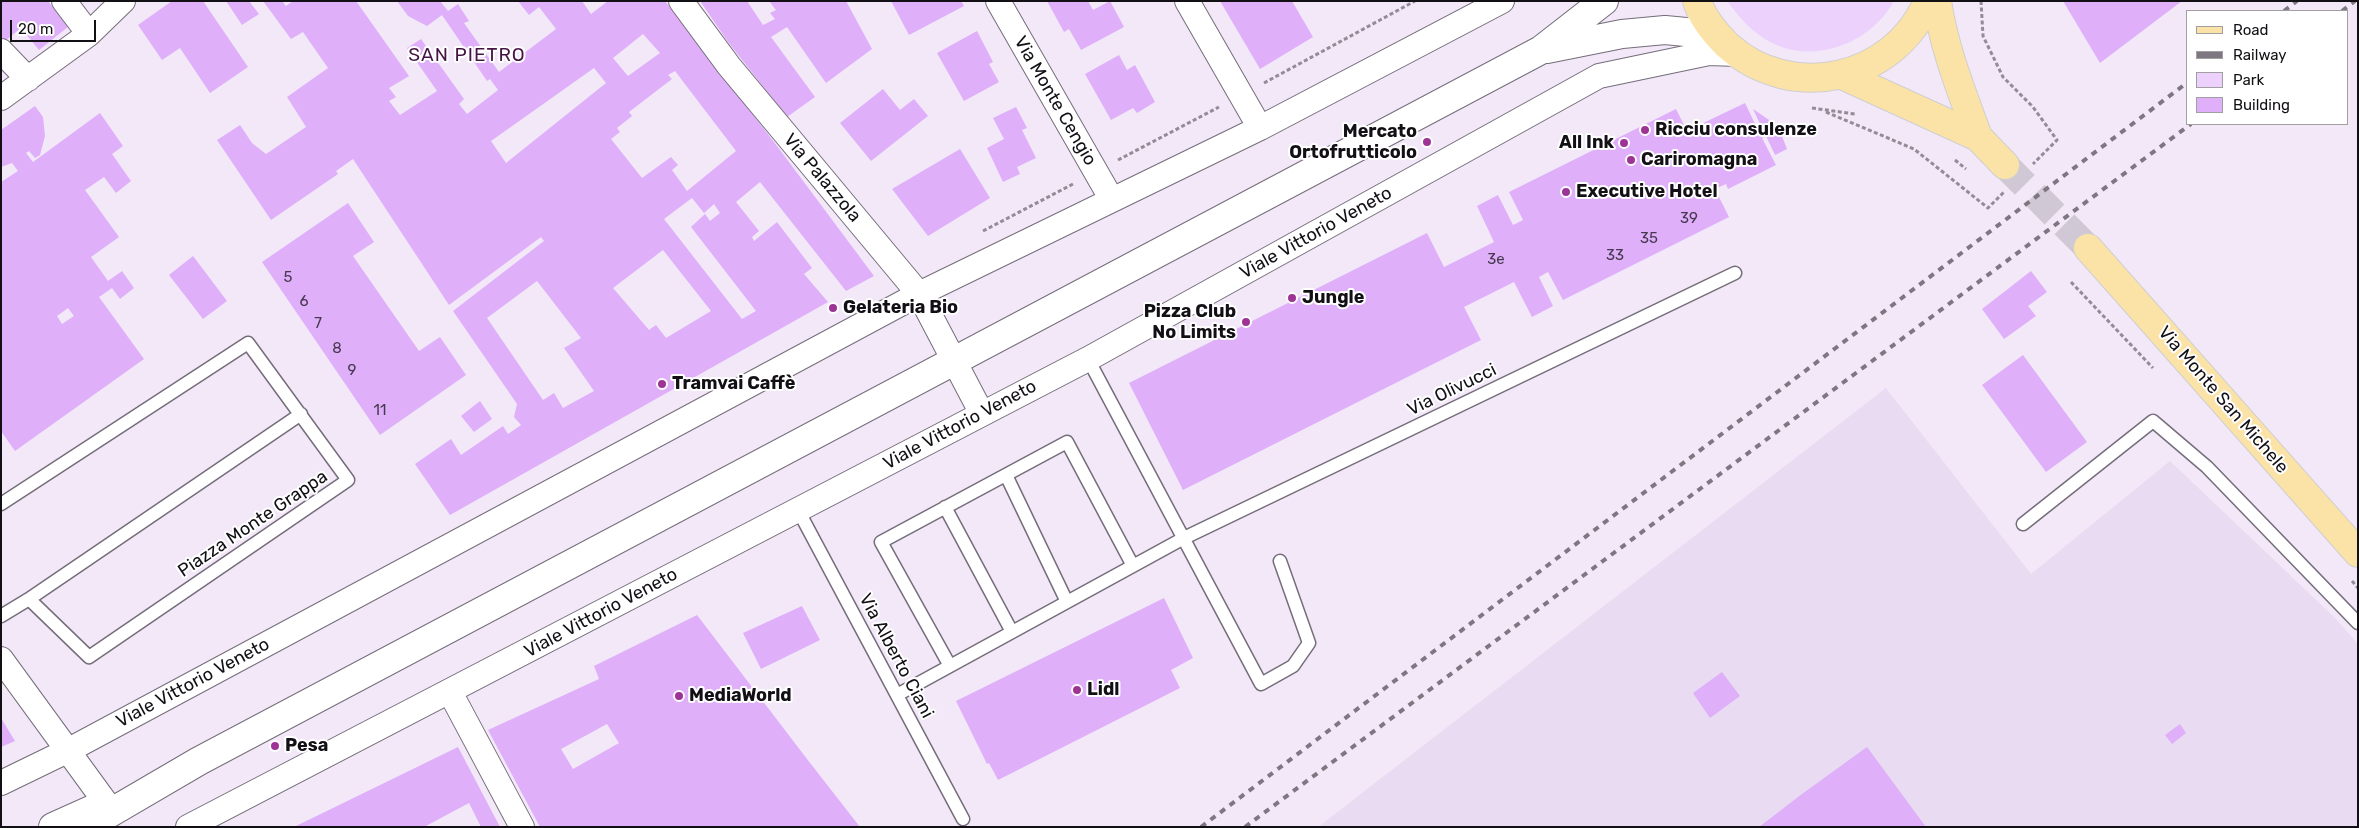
<!DOCTYPE html>
<html>
<head>
<meta charset="utf-8">
<style>
	body { margin:0 }
	#map { position:relative; width:2359px; height:828px; overflow:hidden; background:#f2e8f8; font-family:Rubik,sans-serif }
	canvas { display:block }
	.frame { position:absolute; inset:0; border:2px solid #131015; pointer-events:none }
	.legend { position:absolute; left:2186px; top:10px; width:162px; height:115px; box-sizing:border-box; background:#fff; border:1px solid #a19fa1; margin:0; padding:6px 9px; list-style:none; font-size:15px; color:#131015 }
	.legend li { display:flex; align-items:center; gap:10px; height:25px }
	.legend b { width:25px; border:1px solid #a19fa1 }
	.scale { position:absolute; left:10px; top:20px; width:86px; height:22px; box-sizing:border-box; border:2px solid #131015; border-top:0; padding-left:6px; font-size:15px; line-height:18px; white-space:nowrap; color:#131015; -webkit-text-stroke:4px #fff; paint-order:stroke }
</style>
</head>
<body>
<div id="map">
<canvas width="2359" height="828"></canvas>
<div class="frame"></div>
<ul class="legend">
<li><b style="height:6px;background:#fbe3a7"></b>Road</li>
<li><b style="height:6px;background:#7e7782"></b>Railway</li>
<li><b style="height:14px;background:#edd1fd"></b>Park</li>
<li><b style="height:14px;background:#dfaffa"></b>Building</li>
</ul>
<div class="scale">20 m</div>
</div>
<script>
const ctx = document.querySelector('canvas').getContext('2d');
ctx.lineJoin = 'round';
function fill(path, color) { ctx.fillStyle = color; ctx.fill(path, 'evenodd'); }
function trace(path, color, width, dash) { ctx.strokeStyle = color; ctx.lineWidth = width; ctx.lineCap = dash ? 'butt' : 'round'; ctx.setLineDash(dash || []); ctx.stroke(path); }
function write(font, color, halo, rows, align = 'center') {
  ctx.font = font + ' Rubik,sans-serif'; ctx.lineWidth = 4; ctx.setLineDash([]); ctx.textBaseline = 'middle'; ctx.strokeStyle = halo; ctx.fillStyle = color; for (const [text, x, y, turn = 0] of rows) {
    ctx.save(); ctx.translate(x, y); ctx.rotate((+turn || 0) * Math.PI / 180); ctx.textAlign = isNaN(turn) ? turn : align; if (halo) ctx.strokeText(text, 0, 0); ctx.fillText(text, 0, 0); ctx.restore();
  }
}
fill(new Path2D(`
	M 1886,388 L 2031,574 L 2170,461 L 2334,617 L 2358,644 L 2358,827 L 1318,827 Z`), '#e9dbf2');
fill(new Path2D(`
	M 1727,1 L 1894,1 C 1872,42 1816,65 1772,43 C 1752,33 1740,18 1727,1 Z`), '#edd1fd');
fill(new Path2D(`
	M 1,1 L 48,1 L 68,27 L 39,50 L 21,28 L 5,41 L 1,36 Z
	M 172,1 L 203,1 L 248,67 L 210,93 L 180,48 L 162,60 L 138,25 Z
	M 226,1 L 249,1 L 259,14 L 242,25 Z
	M 263,1 L 282,1 L 286,6 L 293,1 L 356,1 L 409,76 L 389,88 L 396,97 L 389,101 L 400,115 L 437,91 L 407,48 L 421,39 L 464,99 L 459,104 L 467,114 L 498,90 L 490,79 L 487,81 L 442,15 L 427,26 L 408,16 L 397,1 L 440,1 L 448,11 L 458,4 L 469,21 L 464,23 L 499,72 L 556,29 L 539,7 L 529,15 L 518,1 L 582,1 L 591,14 L 608,1 L 665,1 L 774,142 L 874,276 L 846,291 L 760,182 L 736,202 L 759,231 L 752,237 L 754,241 L 777,222 L 812,268 L 804,274 L 828,302 L 450,515 L 415,464 L 451,439 L 461,455 L 503,426 L 508,434 L 521,425 L 514,417 L 517,404 L 453,311 L 544,241 L 541,237 L 449,305 L 353,159 L 336,171 L 338,174 L 271,220 L 217,140 L 240,125 L 252,143 L 266,154 L 306,127 L 287,97 L 328,68 L 303,32 L 291,39 ZM 643,34 L 660,53 L 628,76 L 613,58 ZM 594,68 L 606,83 L 506,163 L 491,141 ZM 675,71 L 736,151 L 687,191 L 672,170 L 678,165 L 671,157 L 642,178 L 611,139 L 620,132 L 617,128 L 632,116 L 629,112 L 672,79 L 668,75 ZM 692,198 L 704,213 L 714,204 L 720,213 L 710,221 L 705,214 L 691,227 L 756,311 L 742,319 L 664,219 ZM 663,250 L 711,311 L 666,338 L 656,325 L 649,330 L 613,288 ZM 537,281 L 581,338 L 564,348 L 594,391 L 563,408 L 554,393 L 543,400 L 487,318 Z
	M 700,1 L 747,1 L 763,25 L 775,19 L 770,13 L 776,10 L 769,1 L 846,1 L 872,49 L 826,83 L 787,27 L 771,37 L 815,97 L 787,117 L 728,42 Z
	M 891,1 L 961,1 L 964,6 L 909,35 Z
	M 1047,1 L 1088,1 L 1093,10 L 1110,1 L 1124,27 L 1081,50 L 1069,29 L 1064,32 Z
	M 1220,1 L 1292,1 L 1313,37 L 1260,69 Z
	M 2063,1 L 2182,1 L 2100,63 Z
	M 977,31 L 993,62 L 989,64 L 999,82 L 964,101 L 937,53 Z
	M 1119,55 L 1127,70 L 1135,65 L 1155,102 L 1137,113 L 1133,108 L 1111,120 L 1085,74 Z
	M 883,89 L 900,110 L 914,99 L 928,116 L 871,161 L 840,123 Z
	M 1745,103 L 1758,130 L 1762,128 L 1753,109 L 1772,122 L 1780,131 L 1787,149 L 1775,155 L 1766,136 L 1762,138 L 1776,165 L 1728,189 L 1726,184 L 1715,189 L 1729,217 L 1563,300 L 1548,272 L 1539,277 L 1553,306 L 1532,317 L 1514,282 L 1464,307 L 1481,340 L 1183,490 L 1129,383 L 1427,233 L 1444,267 L 1494,242 L 1477,206 L 1498,195 L 1513,225 L 1523,220 L 1509,192 L 1676,109 L 1690,137 L 1700,132 L 1697,126 Z
	M 35,106 L 43,117 L 45,136 L 40,155 L 35,158 L 29,151 L 26,153 L 33,162 L 100,113 L 123,146 L 112,154 L 131,181 L 116,193 L 104,177 L 85,190 L 119,237 L 91,257 L 108,281 L 122,271 L 134,288 L 120,299 L 112,288 L 99,297 L 144,359 L 15,451 L 1,431 L 1,182 L 18,171 L 12,163 L 1,167 L 1,130 ZM 68,308 L 74,316 L 62,324 L 57,316 Z
	M 1016,107 L 1027,128 L 1022,130 L 1036,158 L 1017,167 L 1020,174 L 1003,182 L 987,148 L 1004,139 L 993,118 Z
	M 960,149 L 990,198 L 928,236 L 892,189 Z
	M 348,203 L 374,242 L 353,256 L 419,351 L 440,337 L 466,375 L 380,435 L 262,262 Z
	M 193,256 L 227,301 L 203,319 L 169,275 Z
	M 2031,271 L 2047,292 L 2028,306 L 2036,316 L 2004,339 L 1982,309 Z
	M 2023,355 L 2087,442 L 2046,472 L 1982,385 Z
	M 480,401 L 492,419 L 474,432 L 461,416 Z
	M 1164,598 L 1193,658 L 1171,670 L 1180,688 L 998,780 L 989,763 L 987,764 L 956,701 Z
	M 802,606 L 820,640 L 761,669 L 743,633 Z
	M 697,615 L 807,759 L 860,827 L 540,827 L 488,730 L 599,679 L 594,666 ZM 607,724 L 619,743 L 573,769 L 561,749 Z
	M 1722,672 L 1740,696 L 1710,718 L 1693,693 Z
	M 1,718 L 15,741 L 1,747 Z
	M 2180,724 L 2186,733 L 2172,744 L 2165,735 Z
	M 458,747 L 500,827 L 481,827 L 469,803 L 424,827 L 294,827 Z
	M 1867,747 L 1926,827 L 1759,827 L 1802,794 Z`), '#dfaffa');
trace(new Path2D(`
	M 2005,165 L 2088,248`), '#d1c8d6', 28, [28, 14]);
const lane = new Path2D(`
	M 1088,359 L 1261,684 L 1293,666 L 1309,643 L 1280,561
	M 1006,475 L 1067,602
	M 1,504 L 248,343 L 348,480 L 89,657 L 29,599 L 1,616
	M 945,507 L 1012,632
	M 798,510 L 963,819
	M 2023,524 L 2153,421 L 2207,467 L 2358,623
	M 29,599 L 301,414
	M 950,666 L 881,542 L 1067,442 L 1133,566
	M 897,695 L 1184,538 L 1735,273`);
const street = new Path2D(`
	M 64,1 L 89,34
	M 681,1 L 729,66 L 919,294 L 982,414
	M 998,1 L 1112,200
	M 1187,1 L 1260,128
	M 1,51 L 28,79
	M 1,98 L 89,34 L 123,1
	M 1,659 L 106,803
	M 450,692 L 522,827
	M 1,783 L 69,750 L 919,294 L 1260,128 L 1502,1
	M 188,827 L 1088,359 L 1599,76 L 1709,53 L 1738,54`);
const secondary = new Path2D(`
	M 1547,49 L 1622,34 L 1665,30 L 1717,35
	M 53,827 L 102,805
	M 86,827 L 199,761 L 1541,50 L 1604,1`);
const primary = new Path2D(`
	M 1697,1 C 1702,17 1715,33 1727,45 C 1791,103 1894,81 1928,1
	M 1937,1 C 1944,49 1962,92 1978,137
	M 1842,75 L 1978,137 L 2005,165
	M 2088,248 L 2358,553`);
trace(lane, '#756d7a', 15);
trace(street, '#756d7a', 26);
trace(secondary, '#756d7a', 30);
trace(primary, '#d0cfd0', 30);
trace(new Path2D(`
	M 1981,1 L 1983,36 L 2003,77 L 2033,107 L 2057,140 L 2033,164
	M 1264,83 L 1415,1
	M 1812,108 L 1855,114
	M 1826,112 L 1914,149 L 1988,208 L 2004,192
	M 1118,160 L 1219,107
	M 1955,160 L 1966,169
	M 983,231 L 1073,184
	M 2071,282 L 2153,368
	M 2352,581 L 2358,588`), '#938c97', 3, [4, 2.5]);
trace(lane, '#fff', 12);
trace(street, '#fff', 24);
trace(secondary, '#fff', 28);
trace(primary, '#fbe3a7', 28);
trace(new Path2D(`
	M 2284,11 L 2297,1
	M 2342,11 L 2355,1
	M 1201,827 L 2188,82
	M 1245,827 L 2191,124`), '#7e7782', 4, [6, 6]);
for (const [x, y, r, color] of [
	[1645,130,5,"#9c3395"],
	[1427,142,5,"#9c3395"],
	[1624,143,5,"#9c3395"],
	[1631,160,5,"#9c3395"],
	[1566,192,5,"#9c3395"],
	[1292,298,5,"#9c3395"],
	[833,308,5,"#9c3395"],
	[1246,322,5,"#9c3395"],
	[662,384,5,"#9c3395"],
	[1077,690,5,"#9c3395"],
	[679,696,5,"#9c3395"],
	[275,746,5,"#9c3395"]
]) { const dot = new Path2D(); dot.arc(x, y, r, 0, 2 * Math.PI); ctx.fillStyle = color; ctx.fill(dot); trace(dot, '#fff', 2); }
write('15px', '#46384e', null, [
	["39",1689,219],
	["35",1649,239],
	["33",1615,256],
	["3e",1496,260],
	["5",288,278],
	["6",304,302],
	["7",318,324],
	["8",337,349],
	["9",352,371],
	["11",380,411]
]);
write('18px', '#131015', '#fff', [
	["Via Monte Cengio",1055,101,60],
	["Via Palazzola",822,178,50],
	["Viale Vittorio Veneto",1316,233,-29],
	["Via Olivucci",1452,390,-26],
	["Via Monte San Michele",2223,400,49],
	["Viale Vittorio Veneto",960,425,-28],
	["Piazza Monte Grappa",253,524,-34],
	["Viale Vittorio Veneto",601,613,-28],
	["Via Alberto Ciani",896,656,62],
	["Viale Vittorio Veneto",193,683,-28]
]);
write('bold 18px', '#131015', '#fff', [
	["Ricciu consulenze",1655,130],
	["Mercato",1417,132,"right"],
	["Ortofrutticolo",1417,153,"right"],
	["All Ink",1614,143,"right"],
	["Cariromagna",1641,160],
	["Executive Hotel",1576,192],
	["Jungle",1302,298],
	["Gelateria Bio",843,308],
	["Pizza Club",1236,312,"right"],
	["No Limits",1236,333,"right"],
	["Tramvai Caffè",672,384],
	["Lidl",1087,690],
	["MediaWorld",689,696],
	["Pesa",285,746]
], 'left');
ctx.letterSpacing = '1px';
write('19px', '#461443', '#fff', [
	["SAN PIETRO",467,56]
]);
ctx.letterSpacing = '0px';
</script>
</body>
</html>
